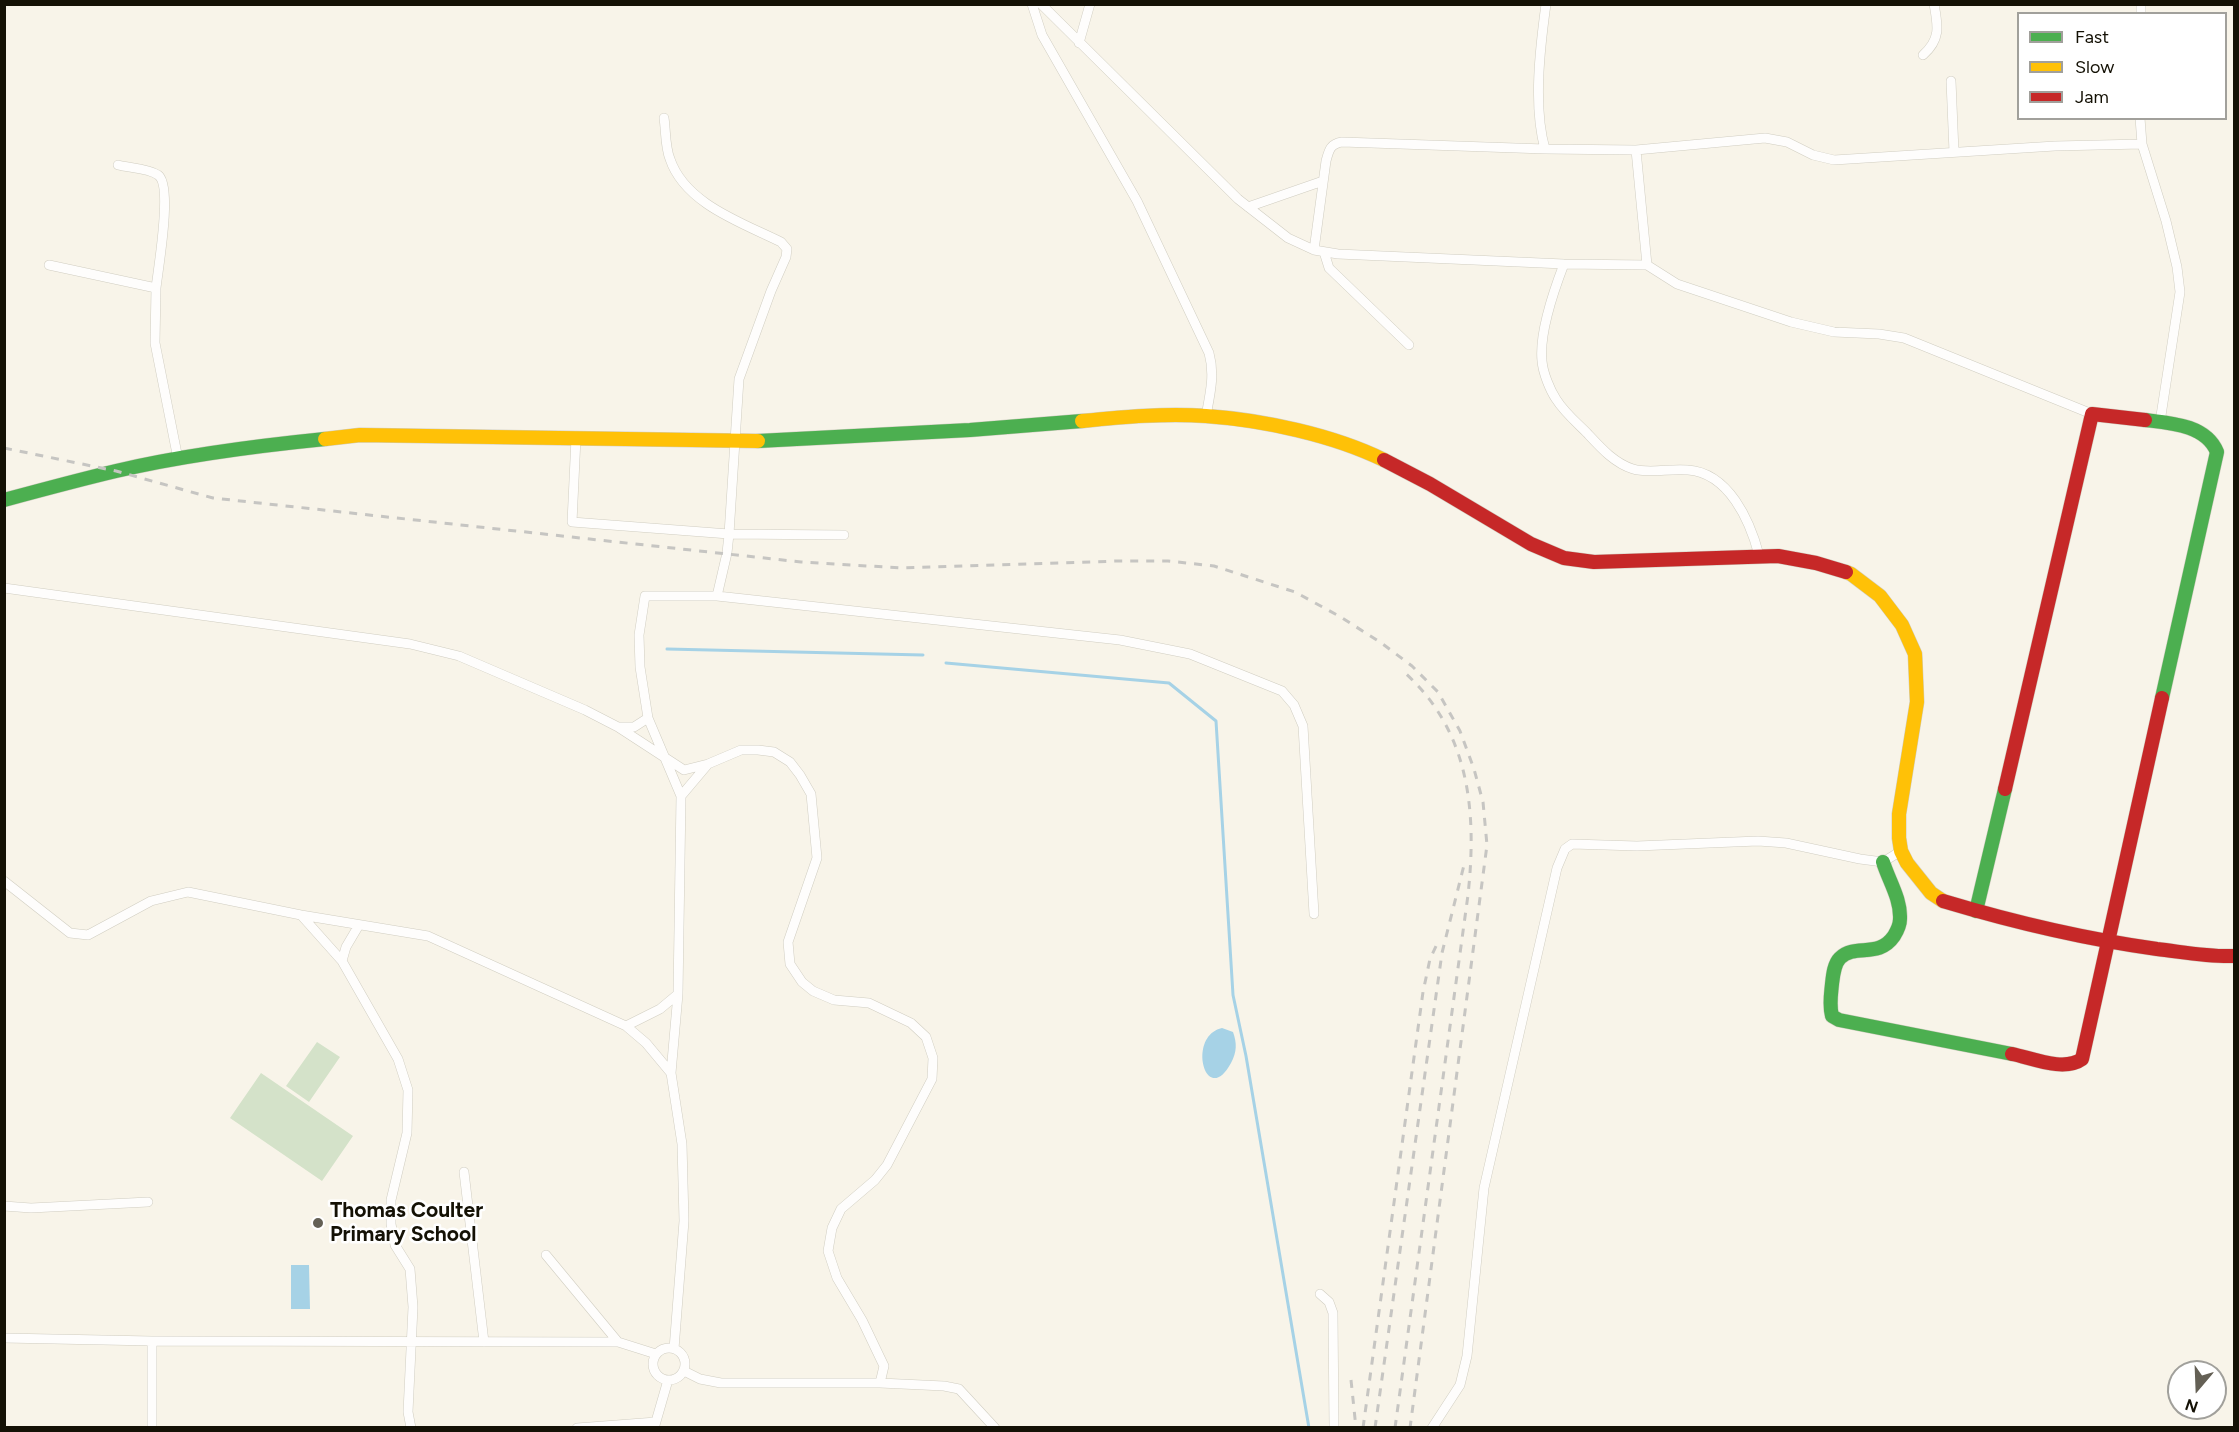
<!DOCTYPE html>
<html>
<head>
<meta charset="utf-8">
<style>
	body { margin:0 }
	#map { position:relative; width:2239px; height:1432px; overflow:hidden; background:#f8f4e9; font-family:Figtree,sans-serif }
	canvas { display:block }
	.frame { position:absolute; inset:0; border:6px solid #141105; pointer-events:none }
	.legend { position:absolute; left:2017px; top:12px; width:210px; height:108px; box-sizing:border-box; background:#fff; border:2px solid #a1a09b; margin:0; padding:8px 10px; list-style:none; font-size:18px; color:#141105 }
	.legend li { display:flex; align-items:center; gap:12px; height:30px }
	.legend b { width:30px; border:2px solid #a1a09b }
	.north { position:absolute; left:2167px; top:1360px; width:60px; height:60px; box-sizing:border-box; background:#fff; border:2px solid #a1a09b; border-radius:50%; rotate:199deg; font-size:16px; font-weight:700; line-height:24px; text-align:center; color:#141105 }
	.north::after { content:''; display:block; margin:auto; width:21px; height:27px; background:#646055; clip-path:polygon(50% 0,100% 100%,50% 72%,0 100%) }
</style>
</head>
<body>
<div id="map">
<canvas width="2239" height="1432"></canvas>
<div class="frame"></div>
<ul class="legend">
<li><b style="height:8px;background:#4caf50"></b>Fast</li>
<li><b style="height:8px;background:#ffc107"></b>Slow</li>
<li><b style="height:8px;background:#c62828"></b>Jam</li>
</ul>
<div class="north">N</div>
</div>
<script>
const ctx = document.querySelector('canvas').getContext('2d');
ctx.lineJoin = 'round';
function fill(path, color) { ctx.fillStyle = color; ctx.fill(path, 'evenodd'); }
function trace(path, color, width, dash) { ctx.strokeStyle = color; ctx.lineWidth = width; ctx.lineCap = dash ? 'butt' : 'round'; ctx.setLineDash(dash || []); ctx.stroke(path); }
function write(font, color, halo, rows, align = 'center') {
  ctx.font = font + ' Figtree,sans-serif'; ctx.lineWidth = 5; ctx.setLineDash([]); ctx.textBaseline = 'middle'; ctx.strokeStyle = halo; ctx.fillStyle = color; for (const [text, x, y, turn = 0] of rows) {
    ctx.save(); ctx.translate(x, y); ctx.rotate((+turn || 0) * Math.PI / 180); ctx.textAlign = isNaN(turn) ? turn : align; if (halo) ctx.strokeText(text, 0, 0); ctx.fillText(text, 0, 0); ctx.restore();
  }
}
fill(new Path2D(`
	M 317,1042 L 340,1057 L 309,1102 L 286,1086 Z
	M 261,1073 L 353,1136 L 322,1181 L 230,1118 Z`), '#d4e2c9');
fill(new Path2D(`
	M 1222,1028 L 1233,1032 C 1237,1043 1237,1052 1231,1063 C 1206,1109 1186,1036 1222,1028 Z
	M 291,1265 L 309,1265 L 310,1309 L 291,1309 Z`), '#a6d2e6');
trace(new Path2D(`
	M 667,649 L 923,655
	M 946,663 L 1169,683 L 1216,721 L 1233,995 L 1246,1056 L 1309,1428`), '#a6d2e6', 3);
const street = new Path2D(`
	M 1032,4 L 1042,35 L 1137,201 L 1209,353 C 1215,375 1210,394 1206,416
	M 1041,4 L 1238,199 L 1288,238 L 1314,250 L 1338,254 L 1564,264 L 1647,265 L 1677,284 L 1791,322 L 1834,332 L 1879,334 L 1904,338 L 2092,414
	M 2141,14 L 2141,4
	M 1079,43 L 1090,4
	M 1923,55 C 1941,39 1938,26 1934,4
	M 1951,81 L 1954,152
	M 664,118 C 666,131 665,147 670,159 C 685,204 743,223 781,242 L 787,249 L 786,257 L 771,291 L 739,379 L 729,534 L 727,553 L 717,596 L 645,596 L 639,635 L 640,667 L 648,718 L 681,796 L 678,994 L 671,1073 L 682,1144 L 684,1221 L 674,1349
	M 2140,118 L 2142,144 L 2166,221 L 2177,267 L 2180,292 L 2160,422
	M 1545,149 C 1533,107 1540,48 1546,4
	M 1636,150 L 1647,265
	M 118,165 C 129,168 148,168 158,175 C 173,185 158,269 156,288
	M 1248,207 L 1323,181
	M 1314,250 L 1326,161 C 1329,150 1330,144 1342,142 L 1545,149 L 1636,150 L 1765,138 L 1787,142 L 1813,155 L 1834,160 L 2055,146 L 2142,144
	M 1324,252 L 1329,268 L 1409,345
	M 1564,264 C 1554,290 1539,333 1542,361 C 1543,373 1550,390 1556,399 C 1564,412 1577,423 1587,433 C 1600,447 1614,463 1633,469 C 1650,474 1670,468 1688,470 C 1729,473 1750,521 1759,555
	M 49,265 L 156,288 L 155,343 L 178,459
	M 576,438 L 572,522 L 729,534 L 844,535
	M 4,588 L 410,644 L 459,656 L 585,710 L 618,727 L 634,727 L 648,718
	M 717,596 L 1120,640 L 1190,654 L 1282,691 L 1294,705 L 1303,726 L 1314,914
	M 618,727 L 684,770 L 708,764 L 741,750 L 758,750 L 774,752 L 790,762 L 800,775 L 811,794 L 817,858 L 788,942 L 790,964 L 802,982 L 813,991 L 834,1000 L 869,1003 L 911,1023 L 926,1037 L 933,1058 L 932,1079 L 887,1165 L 875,1180 L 841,1209 L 832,1228 L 828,1251 L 837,1278 L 862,1320 L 884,1366 L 880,1383
	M 681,796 L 708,764
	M 4,881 L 70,933 L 88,935 L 151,901 L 188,892 L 301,915 L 428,936 L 626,1026 L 646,1043 L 671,1073
	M 301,915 L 342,961 L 398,1059 L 408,1090 L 407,1133 L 391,1200 L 391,1224 L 395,1245 L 410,1269 L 413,1307 L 408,1412 L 411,1428
	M 342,961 L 346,947 L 359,925
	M 626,1026 L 660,1009 L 678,994
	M 464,1172 L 484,1342
	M 4,1206 L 31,1208 L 148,1202
	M 546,1255 L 618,1342
	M 1320,1294 L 1329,1302 L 1333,1313 L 1334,1428
	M 4,1338 L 152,1341 L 618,1342 L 656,1354
	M 152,1341 L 152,1428
	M653 1364a16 16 0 1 1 32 0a16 16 0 1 1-32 0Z
	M 684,1371 L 700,1379 L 721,1383 L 880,1383 L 944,1386 L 959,1389 L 995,1428
	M 655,1425 L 668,1380
	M 577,1428 L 656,1422
	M 1432,1428 L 1460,1385 L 1467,1356 L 1484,1188 L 1557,868 L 1565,849 L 1572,844 L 1637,846 L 1758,841 L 1786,843 L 1860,859 L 1883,862 L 1901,851`);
const fast = new Path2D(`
	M 2145,420 C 2171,423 2206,425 2217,452 L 2162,698
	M 758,441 L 970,430 L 1082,421
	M 4,500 C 41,490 78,480 116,471 C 184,455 255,446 325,439
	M 1883,862 C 1889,881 1901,899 1900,919 C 1900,926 1897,931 1894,936 C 1878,959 1856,943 1840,958 C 1834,964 1833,975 1832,984 C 1831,995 1829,1005 1832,1016 L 1839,1020 L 2012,1054
	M 1976,911 L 2005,789`);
const slow = new Path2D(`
	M 1082,421 C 1123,417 1165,413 1206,416 C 1263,420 1333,435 1384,460
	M 325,439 L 360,435 L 758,441
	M 1846,572 L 1851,574 L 1880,596 L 1902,625 L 1915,654 L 1917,702 L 1899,814 L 1899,838 L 1901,851 L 1907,863 L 1931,893 L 1943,901`);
const jam = new Path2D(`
	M 1384,460 L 1430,484 L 1531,544 L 1564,558 L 1594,562 L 1778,556 L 1816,563 L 1846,572
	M 2005,789 L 2092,414 L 2145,420
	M 1943,901 C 2013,922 2085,939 2157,949 C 2183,952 2208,957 2234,956
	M 2012,1054 C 2032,1058 2064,1072 2082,1059 L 2162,698`);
trace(street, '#d0cdc1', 10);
trace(fast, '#d0cdc1', 15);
trace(slow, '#d0cdc1', 15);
trace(jam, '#d0cdc1', 15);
trace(street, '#fefdfc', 9);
trace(fast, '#4caf50', 14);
trace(slow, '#ffc107', 14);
trace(jam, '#c62828', 14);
trace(new Path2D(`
	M 4,448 L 116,471 L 213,498 L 801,562 L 902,568 L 1118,561 L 1168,561 L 1214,566 L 1295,592 L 1339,616 L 1380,642 L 1412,666 L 1438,692 L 1460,731 L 1474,769 L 1483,802 L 1487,845 L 1410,1428
	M 1351,1380 L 1356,1428
	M 1363,1428 L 1423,992 L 1430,959 L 1438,942
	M 1375,1428 L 1442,953 L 1464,865
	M 1395,1428 L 1468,895 C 1477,812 1470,731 1404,672`), '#c6c5c2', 3, [8, 8]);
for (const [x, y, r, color] of [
	[318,1223,6,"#646055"]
]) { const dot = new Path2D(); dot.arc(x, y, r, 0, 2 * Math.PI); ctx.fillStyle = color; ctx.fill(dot); trace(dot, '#fff', 2); }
write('bold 21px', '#141105', '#fff', [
	["Thomas Coulter",330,1211],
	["Primary School",330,1235]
], 'left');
</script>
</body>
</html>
